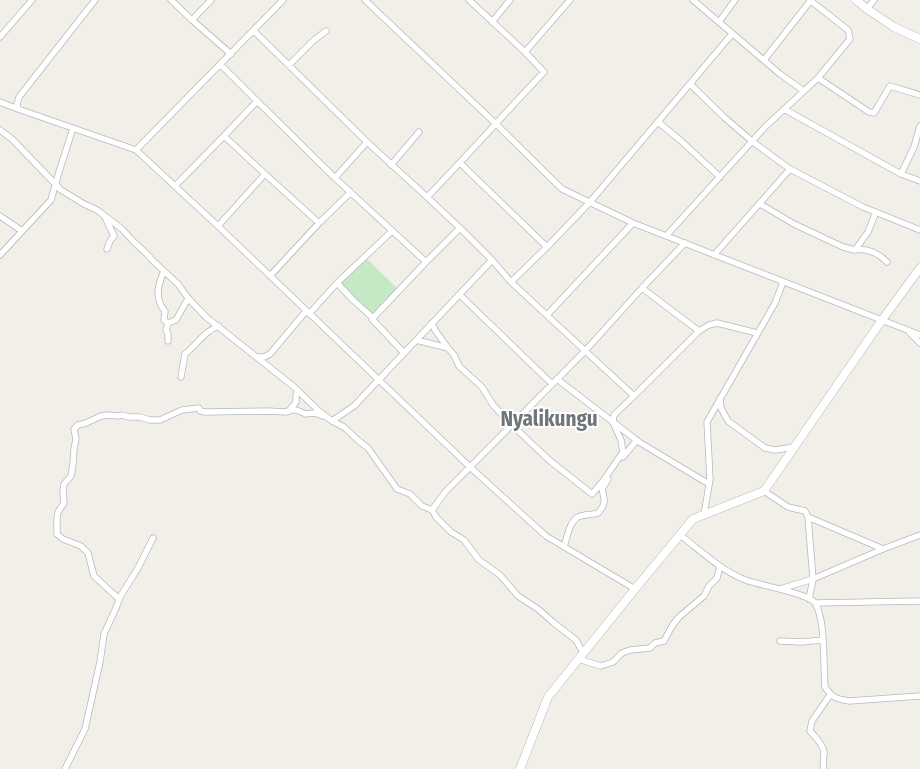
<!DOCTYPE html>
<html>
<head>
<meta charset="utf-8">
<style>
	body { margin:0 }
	canvas { display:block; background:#f1efe8 }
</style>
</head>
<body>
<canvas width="920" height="769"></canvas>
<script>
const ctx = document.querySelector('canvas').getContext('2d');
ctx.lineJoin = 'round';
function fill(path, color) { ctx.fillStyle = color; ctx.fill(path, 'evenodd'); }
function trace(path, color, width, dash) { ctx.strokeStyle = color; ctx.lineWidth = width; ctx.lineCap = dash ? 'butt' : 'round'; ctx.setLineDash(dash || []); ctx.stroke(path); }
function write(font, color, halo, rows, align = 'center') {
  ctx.font = font + ' "Fira Sans Condensed",sans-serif'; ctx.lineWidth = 4; ctx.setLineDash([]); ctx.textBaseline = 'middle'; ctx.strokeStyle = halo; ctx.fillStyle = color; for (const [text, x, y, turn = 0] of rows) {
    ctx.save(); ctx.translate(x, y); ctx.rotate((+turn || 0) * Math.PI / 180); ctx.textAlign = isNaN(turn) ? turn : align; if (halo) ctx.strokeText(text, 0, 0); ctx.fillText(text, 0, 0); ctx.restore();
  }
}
fill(new Path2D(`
	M 366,258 L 398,289 L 373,318 L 340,283 Z`), '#c5e8c5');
const street = new Path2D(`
	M 95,0 L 19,97 L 17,104 L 18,109 L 136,150
	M 171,0 L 192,20
	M 211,0 L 192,20 L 231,54
	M 283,0 L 136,150 L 218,226 L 470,467 L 585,351 L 642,288 L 685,243
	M 365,0 L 495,123 L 562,189 L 633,223 L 920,335
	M 693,0 L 780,74 L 804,91
	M 867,9 L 874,0
	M 492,22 L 510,0
	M 719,22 L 735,0
	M 254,31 L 367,142 L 427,197 C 467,156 504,114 544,72 L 525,52 L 469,0
	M 0,37 L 32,0
	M 525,52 L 570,0
	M 764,60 L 811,0
	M 221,65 L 257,101 L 335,178 L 367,142
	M 289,65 L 314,40 L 326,31
	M 818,78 L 869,112 L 874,113 L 890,86 L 920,95
	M 690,84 L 725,118 L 753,142 L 790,169 L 863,207 L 920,230
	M 0,102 L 18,109
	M 784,109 L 901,174 L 920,181
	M 658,122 L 680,140 L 720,177
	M 0,130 L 12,139 L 61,190 L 84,204 L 97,210 L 122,229 L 133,241 L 148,255 L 151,259 L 178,284 L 188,298 L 206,317 L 293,386 L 319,411 L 332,421 L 344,427 L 359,441 L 368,448 L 397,489 L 410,494 L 422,506 L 432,510 L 436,517 L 451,532 L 464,540 L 479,560 L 500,575 L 518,596 L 538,609 L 554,623 L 576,640 L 583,653
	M 224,136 L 257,101
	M 460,163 L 547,247
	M 391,165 L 419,132
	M 901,174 L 914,147 L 920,126
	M 335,178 L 426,262 L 460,228 L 492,260
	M 175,186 L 224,136 L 265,174 L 319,223
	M 427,197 L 460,228
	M 760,204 L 794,224 L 843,247 L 855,250 L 868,232 L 876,212
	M 0,216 L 22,231
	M 105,217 L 114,236 L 110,241 L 107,249
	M 218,226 L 265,174
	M 666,236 L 765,127 L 818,78 L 850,39 L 848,30 L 811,1
	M 855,250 C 868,248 878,253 887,262
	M 0,255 L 51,200 L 59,172 L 73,128
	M 714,255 L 790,169
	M 164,271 C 158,285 154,299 165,311 L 164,320 L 168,323
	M 270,276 L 319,223 L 350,193
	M 511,282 L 547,247 L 590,202 L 732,34
	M 337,283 L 353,300 L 373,318
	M 642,288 L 699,331
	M 460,295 L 552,384
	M 309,314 L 337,283 L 392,231
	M 547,315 L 633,223
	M 432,323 L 435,330 L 448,348
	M 909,332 L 920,343
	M 416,340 L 448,348 L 454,355 L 459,366 L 482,387 L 493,405 L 511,424 L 549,460 L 592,494 L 603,481 L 623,452 L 621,440 L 613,422 L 614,415 L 634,396
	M 168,341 L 168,334 L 166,330 L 168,323 L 176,320 L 186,302 L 189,299
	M 404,353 L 372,319 L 426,262
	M 257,357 L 264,357 L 270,354 L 306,311
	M 181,377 L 185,354 C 197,345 204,331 219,326
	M 557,379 L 639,442 L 709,484
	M 720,398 L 721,408 L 728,421 L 765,448 L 775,450 L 794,447
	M 289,411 L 296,402 L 296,395 L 298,391
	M 332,421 L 354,406 L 492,260 L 511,282 L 566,333 L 634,396 L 699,331 L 709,325 L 717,323 L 757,333
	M 623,457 L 637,440
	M 764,491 L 788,507 L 805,511 L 808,517 L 813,579 L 809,599
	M 432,510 L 446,491 L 470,467 L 546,536 L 635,589
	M 704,515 L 710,479 L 707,422 L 775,303 L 783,282
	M 808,517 L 883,549
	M 680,535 C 700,550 719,569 743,579 C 756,585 809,593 815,603 C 826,620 823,666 825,687 C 832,698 837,699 849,701 L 920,696
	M 564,547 C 567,538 569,522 578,517 C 583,514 592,515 598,513 C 606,504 605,501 602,489 L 608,479
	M 780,589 L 813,579 L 883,549 L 920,535
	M 119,599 L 94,576 L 88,553 L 81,546 L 63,539 L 57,534 L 57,519 L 58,512 L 64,503 L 63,491 L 64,484 L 71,476 L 73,465 L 74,449 L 76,439 L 74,429 L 78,425 L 86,423 L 101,416 L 107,415 L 119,416 L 122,415 L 129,417 L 140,417 L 150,420 L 160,420 L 182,410 L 199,408 L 200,411 L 205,412 L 268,411 L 286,412 L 290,410 L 296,410 L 306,414 L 314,413 L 323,416
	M 815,603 L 920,601
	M 780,641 L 802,642 L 823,640
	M 578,659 L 601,666 L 613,662 L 622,653 L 630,650 L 650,648 L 655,643 L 664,641 L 672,626 L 679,617 L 704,596 L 709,586 L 717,578 L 720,566
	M 65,769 L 85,729 L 100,662 L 104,634 L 116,608 L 120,597 L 138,568 L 153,538
	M 824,769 C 822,763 824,758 824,752 C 823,744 815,737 810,731 L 812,721 L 830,695`);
const secondary = new Path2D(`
	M 856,0 L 867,9 L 894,27 L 920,39
	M 520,769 L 548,697 L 635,589 L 693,519 L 764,491 L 882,320 L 920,268`);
trace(street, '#b5b8bc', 7);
trace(secondary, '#b6babf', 9);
trace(street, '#fff', 5.5);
trace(secondary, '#fff', 8);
write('bold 21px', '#70757a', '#fff', [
	["Nyalikungu",549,420]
]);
</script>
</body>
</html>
